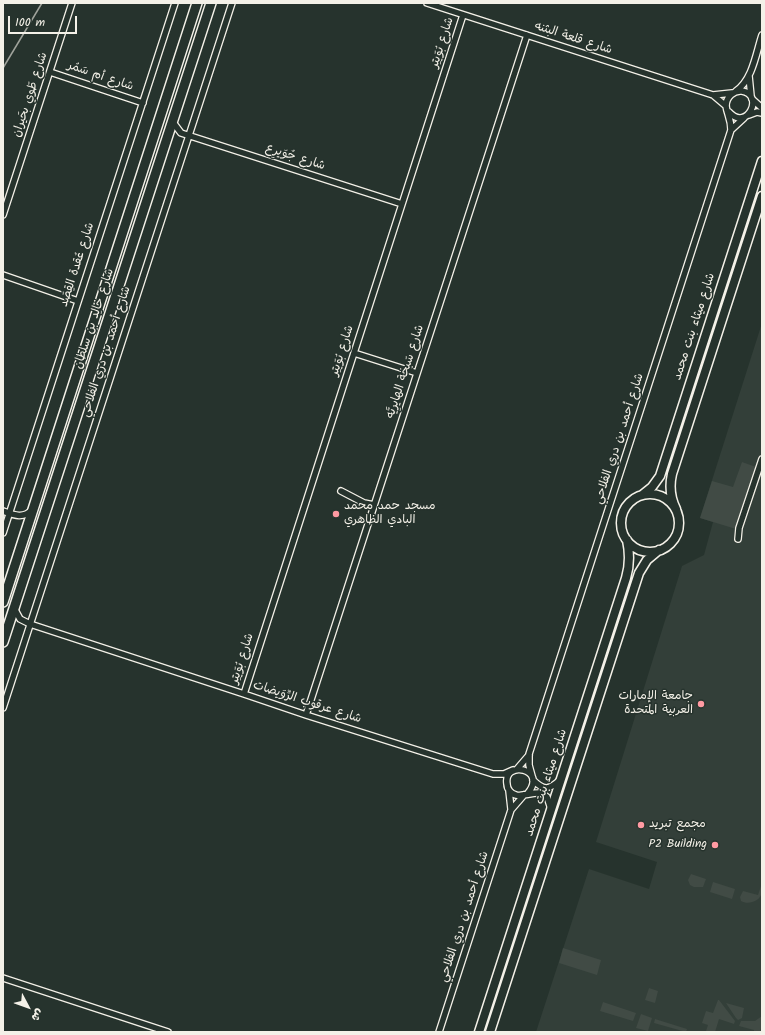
<!DOCTYPE html>
<html>
<head>
<meta charset="utf-8">
<style>
	body { margin:0 }
	#map { position:relative; width:765px; height:1035px; overflow:hidden; background:#26332d; font-family:Kalam,"Playpen Sans Arabic",sans-serif }
	canvas { display:block }
	.frame { position:absolute; inset:0; border:4px solid #f4f1e8; pointer-events:none }
	.north { position:absolute; left:8px; top:987px; width:40px; height:40px; -webkit-text-stroke:3px #26332d; paint-order:stroke; rotate:131deg; font-size:11px; font-weight:700; line-height:16px; text-align:center; color:#f4f1e8 }
	.north::after { content:''; display:block; margin:auto; width:14px; height:18px; background:#f4f1e8; clip-path:polygon(50% 0,100% 100%,50% 72%,0 100%) }
	.scale { position:absolute; left:8px; top:16px; width:69px; height:18px; box-sizing:border-box; border:2px solid #f4f1e8; border-top:0; padding-left:5px; font-size:12px; line-height:14px; white-space:nowrap; color:#f4f1e8; -webkit-text-stroke:3px #26332d; paint-order:stroke }
</style>
</head>
<body>
<div id="map">
<canvas width="765" height="1035"></canvas>
<div class="frame"></div>
<div class="north">ش</div>
<div class="scale">100 m</div>
</div>
<script>
const ctx = document.querySelector('canvas').getContext('2d');
ctx.lineJoin = 'round';
function fill(path, color) { ctx.fillStyle = color; ctx.fill(path, 'evenodd'); }
function trace(path, color, width, dash) { ctx.strokeStyle = color; ctx.lineWidth = width; ctx.lineCap = dash ? 'butt' : 'round'; ctx.setLineDash(dash || []); ctx.stroke(path); }
function write(font, color, halo, rows, align = 'center') {
  ctx.font = font + ' Kalam,"Playpen Sans Arabic",sans-serif'; ctx.lineWidth = 3; ctx.setLineDash([]); ctx.textBaseline = 'middle'; ctx.strokeStyle = halo; ctx.fillStyle = color; for (const [text, x, y, turn = 0] of rows) {
    ctx.save(); ctx.translate(x, y); ctx.rotate((+turn || 0) * Math.PI / 180); ctx.textAlign = isNaN(turn) ? turn : align; if (halo) ctx.strokeText(text, 0, 0); ctx.fillText(text, 0, 0); ctx.restore();
  }
}
fill(new Path2D(`
	M 762,323 L 762,1032 L 536,1032 L 589,869 L 649,889 L 657,862 L 596,842 L 682,566 L 704,555 L 713,522 L 700,518 Z`), '#333f39');
fill(new Path2D(`
	M 742,462 L 756,467 L 736,529 L 700,518 L 712,481 L 733,487 Z
	M 691,874 L 706,879 L 703,887 L 694,887 L 690,885 L 688,880 Z
	M 713,882 L 735,889 L 732,899 L 710,892 Z
	M 762,883 C 762,886 763,890 762,893 C 759,902 748,905 741,901 L 740,897 L 743,891 L 758,895 Z
	M 563,948 L 601,960 L 597,975 L 559,963 Z
	M 649,988 L 658,991 L 655,1003 L 645,1000 Z
	M 718,1000 L 719,1000 L 735,1021 L 734,1024 L 719,1019 L 715,1032 L 706,1031 L 708,1025 L 702,1023 L 706,1011 L 713,1013 Z
	M 603,1002 L 636,1013 L 633,1021 L 600,1011 Z
	M 726,1003 L 744,1008 L 742,1018 L 738,1020 L 736,1018 Z
	M 641,1014 L 652,1018 L 648,1031 L 636,1028 Z
	M 762,1016 L 762,1025 L 760,1032 L 754,1032 L 754,1030 L 739,1026 L 741,1021 L 755,1021 Z
	M 655,1019 L 687,1029 L 686,1032 L 654,1023 Z`), '#414b45');
trace(new Path2D(`
	M 3,68 L 42,3`), '#9fa39b', 1.5);
const minor = new Path2D(`
	M 427,3 L 713,95 L 726,106
	M 50,72 L 143,103
	M 749,76 L 751,96
	M 736,91 C 753,79 756,53 762,35
	M 713,95 L 732,93
	M 752,99 L 762,108
	M 749,115 L 757,112 L 762,113
	M 172,121 L 181,133 L 402,204
	M 731,130 L 744,118
	M 3,215 L 72,3
	M 3,275 L 78,301
	M 354,353 L 417,373
	M 341,491 L 364,503 L 374,505
	M 3,511 C 14,515 23,519 32,510
	M 3,533 L 175,3
	M 738,539 L 739,528 L 762,459
	M 14,608 L 20,619 L 30,624 L 244,694 L 306,715 L 493,774 L 504,774 L 513,770
	M 244,694 L 463,15
	M 3,708 L 232,3
	M 306,715 L 527,35
	M 517,769 L 529,755
	M 532,776 L 529,765 L 529,754 L 731,130 C 731,119 727,114 726,106 C 726,97 734,90 742,91 C 765,95 747,132 729,112
	M 533,780 C 544,791 549,790 560,780
	M 509,791 L 511,809
	M 528,793 C 548,768 503,760 507,784 C 507,789 511,794 516,795 C 522,797 532,792 541,793 L 547,797 L 551,809
	M 3,978 L 168,1032
	M 439,1032 L 511,810 L 524,795`);
const secondary = new Path2D(`
	M621 523a29 29 0 1 1 58 0a29 29 0 1 1-58 0Z
	M 642,495 L 652,487 L 660,476 L 762,161
	M 676,509 C 670,497 669,487 672,474 L 762,196
	M 479,1032 L 626,578 C 630,565 630,554 627,540
	M 490,1032 L 639,573 L 647,560 L 659,550`);
const primary = new Path2D(`
	M 3,602 L 197,3
	M 3,642 L 211,3`);
trace(minor, '#f4f1e8', 8);
trace(secondary, '#f4f1e8', 11);
trace(primary, '#f4f1e8', 12);
trace(minor, '#26332d', 5.5);
trace(secondary, '#26332d', 8);
trace(primary, '#26332d', 9);
for (const [x, y, r, color] of [
	[336,514,4,"#ff9aa2"],
	[701,704,4,"#ff9aa2"],
	[641,825,4,"#ff9aa2"],
	[715,845,4,"#ff9aa2"]
]) { const dot = new Path2D(); dot.arc(x, y, r, 0, 2 * Math.PI); ctx.fillStyle = color; ctx.fill(dot); trace(dot, '#26332d', 1.5); }
write('12px', '#f4f1e8', '#26332d', [
	["شارع قلعة البثنه",573,39,18],
	["شارع بُوَيتِر",443,43,-72],
	["شارع أم سَمُر",100,77,19],
	["شارع طَوي بحَيران",31,95,-72],
	["شارع جُوَيرِع",295,158,18],
	["شارع عُقدة القِصَد",78,265,-72],
	["شارع خالِد بن سلطان",95,319,-72],
	["شارع ميثاء بنت محمد",695,327,-72],
	["شارع بُوَيتِر",343,351,-72],
	["شارع أحمد بن دري الفلاحي",107,352,-72],
	["شارع سَبخة الهايرِيَّه",406,372,-72],
	["شارع أحمد بن دري الفلاحي",620,439,-72],
	["شارع بُوَيتِر",243,659,-72],
	["شارع عرقوب الرِّوَيضات",307,703,18],
	["شارع ميثاء بنت محمد",547,783,-72],
	["شارع أحمد بن دري الفلاحي",465,917,-72]
]);
write('12px', '#f4f1e8', '#26332d', [
	["مسجد حمد محمد",344,507],
	["البادي الظاهري",344,521],
	["جامعة الإمارات",693,697,"right"],
	["العربية المتحدة",693,711,"right"],
	["مجمع تبريد",649,825],
	["P2 Building",707,845,"right"]
], 'left');
</script>
</body>
</html>
